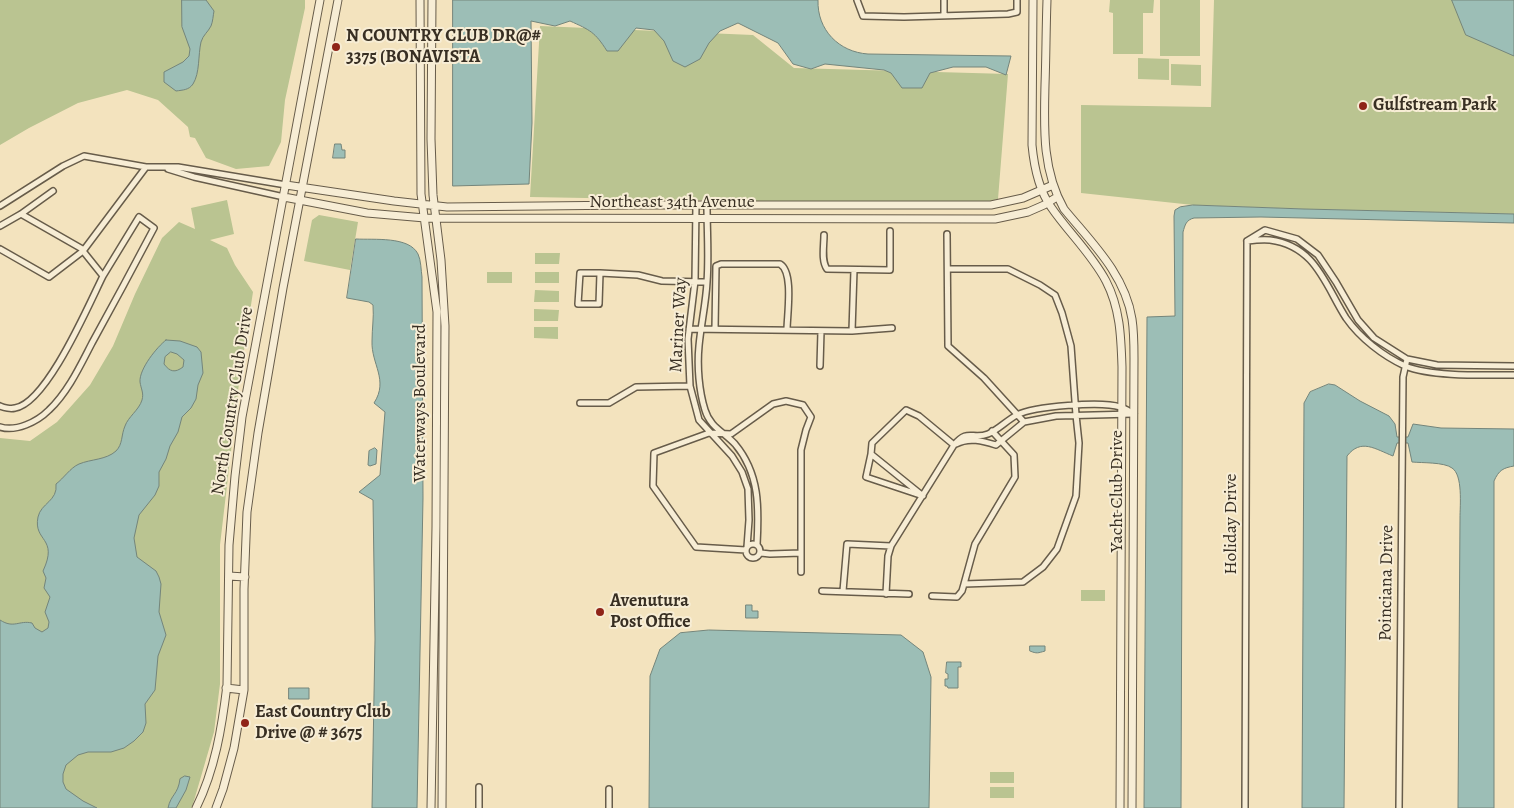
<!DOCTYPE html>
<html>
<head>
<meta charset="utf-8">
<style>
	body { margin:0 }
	canvas { display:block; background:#f3e3be }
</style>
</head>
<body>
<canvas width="1514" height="808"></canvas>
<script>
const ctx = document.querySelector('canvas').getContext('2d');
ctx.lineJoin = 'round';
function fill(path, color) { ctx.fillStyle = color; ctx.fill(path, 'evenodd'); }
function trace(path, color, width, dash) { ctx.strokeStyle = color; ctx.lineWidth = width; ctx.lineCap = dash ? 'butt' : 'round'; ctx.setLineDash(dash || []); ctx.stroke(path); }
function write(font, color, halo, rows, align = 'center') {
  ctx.font = font + ' Alegreya,serif'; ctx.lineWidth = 4; ctx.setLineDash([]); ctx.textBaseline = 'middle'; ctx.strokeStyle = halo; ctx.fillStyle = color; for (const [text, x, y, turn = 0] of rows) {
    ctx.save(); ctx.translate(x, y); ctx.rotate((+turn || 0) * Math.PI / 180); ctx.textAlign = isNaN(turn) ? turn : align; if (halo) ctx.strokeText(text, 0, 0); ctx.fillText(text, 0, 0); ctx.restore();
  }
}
fill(new Path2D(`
	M 0,0 L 305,0 L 305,8 L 285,100 L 281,142 L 269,166 L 236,169 L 206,158 L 195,138 L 190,137 L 188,127 L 158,100 L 127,90 L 78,103 L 29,128 L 0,145 Z
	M 1110,0 L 1154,0 L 1153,13 L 1143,13 L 1143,54 L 1113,54 L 1113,13 L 1109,12 Z
	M 1160,0 L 1200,0 L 1200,56 L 1160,56 Z
	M 1214,0 L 1514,0 L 1514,214 L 1304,209 L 1193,205 L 1081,193 L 1081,105 L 1211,107 Z
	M 540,26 L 753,35 L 794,68 L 1008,74 L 998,199 L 977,205 L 530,197 Z
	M 1138,58 L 1169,59 L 1169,80 L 1138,79 Z
	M 1171,64 L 1201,65 L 1201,86 L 1171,85 Z
	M 227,200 L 234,234 L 210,240 L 227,248 L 235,265 L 253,292 L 239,383 L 220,545 L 220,684 L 214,732 L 193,804 L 191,808 L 0,808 L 0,438 L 30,441 L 57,422 L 90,385 L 113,346 L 135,294 L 162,238 L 179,222 L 195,229 L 191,208 Z
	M 319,215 L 358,222 L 350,270 L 304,261 L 312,220 Z
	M 535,253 L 560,253 L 559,264 L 535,264 Z
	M 487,272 L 512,272 L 512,283 L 487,283 Z
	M 535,272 L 559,272 L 559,283 L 535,283 Z
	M 535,290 L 559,291 L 559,302 L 534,302 Z
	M 534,309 L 559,310 L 558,321 L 534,321 Z
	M 534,327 L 558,327 L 558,339 L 534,338 Z
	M 1081,590 L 1105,590 L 1105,601 L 1081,601 Z
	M 990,772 L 1014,772 L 1014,783 L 990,783 Z
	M 990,787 L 1014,787 L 1014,798 L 990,798 Z`), '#bac491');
const water = new Path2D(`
	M 182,0 L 206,0 L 214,11 C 213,16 213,21 211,26 C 208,32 203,35 201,42 C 198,55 200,73 193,84 C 189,90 183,90 176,91 L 164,82 L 164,72 L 183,62 L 189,56 L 190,49 L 182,27 Z
	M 453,0 L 818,0 C 817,30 839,52 868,54 L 1011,56 L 1006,75 L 986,67 L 953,67 L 930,73 L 922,88 L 902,88 L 891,73 L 884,70 L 825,64 L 811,69 L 793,64 L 778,43 L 738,23 L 720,31 L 709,43 L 700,59 L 685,67 L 673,61 L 664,41 L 654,30 L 636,28 L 618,51 L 607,51 C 595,32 590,30 570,21 L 555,26 L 531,21 L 532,123 L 529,184 L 453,186 Z
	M 1452,0 L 1514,0 L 1514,56 L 1466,35 Z
	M 335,144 L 341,144 L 342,150 L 345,150 L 345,158 L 333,158 Z
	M 1193,205 L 1304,209 L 1514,214 L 1514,223 L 1261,217 L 1194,218 C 1186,220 1185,225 1183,232 L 1181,808 L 1144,808 L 1147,317 L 1175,316 L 1174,216 L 1175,210 L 1180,207 Z
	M 356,239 C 374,240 409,236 418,254 C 421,260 421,270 422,277 L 423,498 L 417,808 L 372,808 L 375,639 L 373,500 L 359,492 L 380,475 L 385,412 L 374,403 C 389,380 371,364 372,341 C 372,328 374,318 373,305 L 369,302 L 347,298 Z
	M 166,340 L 180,341 L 197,347 L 201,352 L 203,373 L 198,385 L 196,399 L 191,408 L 182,417 L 178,432 L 170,446 L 166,459 L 159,472 L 159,486 L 155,495 L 139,515 L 134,538 L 137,557 L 156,571 L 159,577 L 161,584 L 159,612 L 166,635 L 158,656 L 155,690 L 145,704 L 146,723 L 143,732 L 134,741 L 124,748 L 111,752 L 88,752 L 78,755 L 66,765 L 63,774 L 63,782 L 66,789 L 83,801 L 97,808 L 0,808 L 0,620 C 14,629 19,620 32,623 L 35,628 L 42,632 L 48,628 L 49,622 L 45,612 L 50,597 L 44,588 L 46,578 L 43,571 C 59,537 33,542 38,517 C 41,503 58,501 56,484 C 64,478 70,468 79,464 C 91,459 106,460 116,451 C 123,444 121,435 125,426 C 128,417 139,410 142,400 C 144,393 141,389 140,382 C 139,369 157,347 166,340 ZM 171,352 L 177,354 L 184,360 L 183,367 C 175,373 170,372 164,364 L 165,357 Z
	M 1329,384 L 1335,385 L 1360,401 L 1389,416 L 1395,424 L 1397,437 L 1408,437 L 1413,424 L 1441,428 L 1514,429 L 1514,466 C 1503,468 1499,470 1494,481 L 1494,808 L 1458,808 L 1460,518 C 1460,505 1463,475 1452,468 C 1444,462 1422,463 1412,462 L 1408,443 L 1397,443 L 1393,456 C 1375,449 1361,438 1347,456 L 1344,808 L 1302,808 L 1304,403 L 1310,392 Z
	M 375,448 L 377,450 L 376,464 L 370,466 L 368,465 L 369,451 Z
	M 746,605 L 752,605 L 752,611 L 758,611 L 758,618 L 746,618 Z
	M 709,630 L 901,635 L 923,652 L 931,677 L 929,808 L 649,808 L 650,676 L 660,649 L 680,633 Z
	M 1030,646 L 1045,646 L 1045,651 C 1038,653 1037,654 1030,651 Z
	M 947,662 L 961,662 L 961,667 L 958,667 L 958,688 L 948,688 L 947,686 L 945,686 L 945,679 L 948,679 L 948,674 L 946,673 Z
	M 289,688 L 309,688 L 309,699 L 289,699 Z
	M 185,776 L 190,777 L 186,790 L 176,808 L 168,808 C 171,794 178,795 180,779 Z`);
fill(water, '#9cbeb6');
trace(water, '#74857b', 1);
const minor = new Path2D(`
	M 857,0 L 863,16 L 904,17 L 1008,14 L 1017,12 L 1017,0
	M 944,0 L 944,16
	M 168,169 L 194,177 L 284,197
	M 696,205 L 695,281 L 688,339 L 690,386 L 699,420 L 732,456 L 742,472 L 748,489 L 749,520 L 747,547
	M 707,205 C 707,231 709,256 707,282 C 706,303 701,324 699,346 C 697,366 699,391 705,410 C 710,427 724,432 735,444 C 760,474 759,508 757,545
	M 0,206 L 63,166 L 84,156 L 146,167
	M 21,214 L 84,250
	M 0,226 L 21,214 L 53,191
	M 947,234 L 948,346 L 984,378 L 1024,422
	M 824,235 C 824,246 821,261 827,269 L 890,270 L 890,231
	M 1247,241 L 1265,230 L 1297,239 L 1318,255 L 1336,282 L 1358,320 L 1374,338 L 1407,359 L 1437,365 L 1514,366
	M 1247,241 C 1255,240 1263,239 1270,240 C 1316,246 1325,285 1346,318 C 1360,338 1383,356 1405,366 C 1432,377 1484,375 1514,375
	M 0,249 L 49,277 L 83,251
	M 948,269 L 1008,269 L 1040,285 L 1055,295 L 1062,313 L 1071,346 L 1076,415 L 1079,443 L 1076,496 L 1057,549 L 1043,567 L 1023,582 L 964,584 L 975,544 L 1015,477 L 1014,455 L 992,431
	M 580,273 L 600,273 L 599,304 L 578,304 Z
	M 600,273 L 638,275 L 662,281 L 707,282
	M 689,329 L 852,331 L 892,328
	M 715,329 L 716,266 L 721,264 L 780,264 C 794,272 787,315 787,330
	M 852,331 L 854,270
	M 820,366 L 821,331
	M 580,403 L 609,403 L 636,387 L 690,386
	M 0,406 C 4,408 11,409 15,408 C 47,403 89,304 103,276 L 83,251 L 146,167 L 178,167 L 286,185
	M 0,427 C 16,432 37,422 49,410 C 68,392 80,366 92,343 C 113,305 134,266 154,228 L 139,217 L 103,276
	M 956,444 C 969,437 983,441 996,445 L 1024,422 L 1056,416 L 1133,414
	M 871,454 L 866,477 L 920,495
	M 923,496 L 871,454 L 872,443 L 906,410 L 919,416 L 954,445
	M746 551a7 7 0 1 1 14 0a7 7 0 1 1-14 0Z
	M 746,550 L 696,547 L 653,486 L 654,453 L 709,433 L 731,434 L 773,404 L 786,401 L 803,405 L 811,417 L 806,430 L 801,450 L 801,553 L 770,554 L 761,553
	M 801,572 L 801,553
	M 822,591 L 909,594
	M 843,591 L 847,544 L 891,546
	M 886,594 L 888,556 L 891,546 L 954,445 C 968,428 972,440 988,434 C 998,430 1007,420 1017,415 C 1034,406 1102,401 1120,407 C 1125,408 1130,412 1134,414
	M 932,596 L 957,597 L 962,591 L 964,584
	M 609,789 L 609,808
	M 479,808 L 479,787
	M 1245,808 L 1247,241
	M 1399,808 L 1403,377 L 1407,359`);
const tertiary = new Path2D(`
	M 420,0 L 421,194 L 437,312 L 436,527 L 431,808
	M 432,0 L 431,139 L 433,195 L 441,260 L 445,326 L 442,808
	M 1033,0 L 1032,145 C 1034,166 1038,189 1051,207 C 1068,232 1091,253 1106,281 C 1120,308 1121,336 1122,367 L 1120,808
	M 1047,0 C 1046,28 1046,57 1045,85 C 1044,128 1042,170 1064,209 C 1091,242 1125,274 1132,319 C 1134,332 1134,345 1134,358 L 1132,808
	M 286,185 L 394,201 L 447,207 L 633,205 L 991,205 L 1023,198 L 1053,185
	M 284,197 L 367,213 L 425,218 L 995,219 L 1028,212 L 1044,205 L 1057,197
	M 229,576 L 245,577
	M 226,688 L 244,690
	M 196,808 C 215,770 222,727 227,685 L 229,545 L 235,476 L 242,417 L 320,0
	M 216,808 L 223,789 L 234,748 L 244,690 L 244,589 L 247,512 L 258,433 L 283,288 L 338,0`);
trace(minor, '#675c4a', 8);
trace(tertiary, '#675c4a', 9);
trace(minor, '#f7edd5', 5);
trace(tertiary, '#f7edd5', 7);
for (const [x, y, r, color] of [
	[336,47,5,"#8f2418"],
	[1363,106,5,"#8f2418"],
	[600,612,5,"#8f2418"],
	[245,723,5,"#8f2418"]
]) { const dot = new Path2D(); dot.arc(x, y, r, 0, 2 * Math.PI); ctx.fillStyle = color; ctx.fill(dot); trace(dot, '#f7edd5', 2); }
write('bold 18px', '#382f23', '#f7edd5', [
	["N COUNTRY CLUB DR@#",346,37],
	["3375 (BONAVISTA",346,58],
	["Gulfstream Park",1373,106],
	["Avenutura",610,602],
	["Post Office",610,623],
	["East Country Club",255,713],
	["Drive @ # 3675",255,734]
], 'left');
write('18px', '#382f23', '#f7edd5', [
	["Northeast 34th Avenue",672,203],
	["Mariner Way",679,325,-87],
	["North Country Club Drive",233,401,-81],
	["Waterways Boulevard",421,403,-90],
	["Yacht Club Drive",1118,491,-90],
	["Holiday Drive",1232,524,-90],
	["Poinciana Drive",1387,583,-89]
]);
</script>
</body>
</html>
